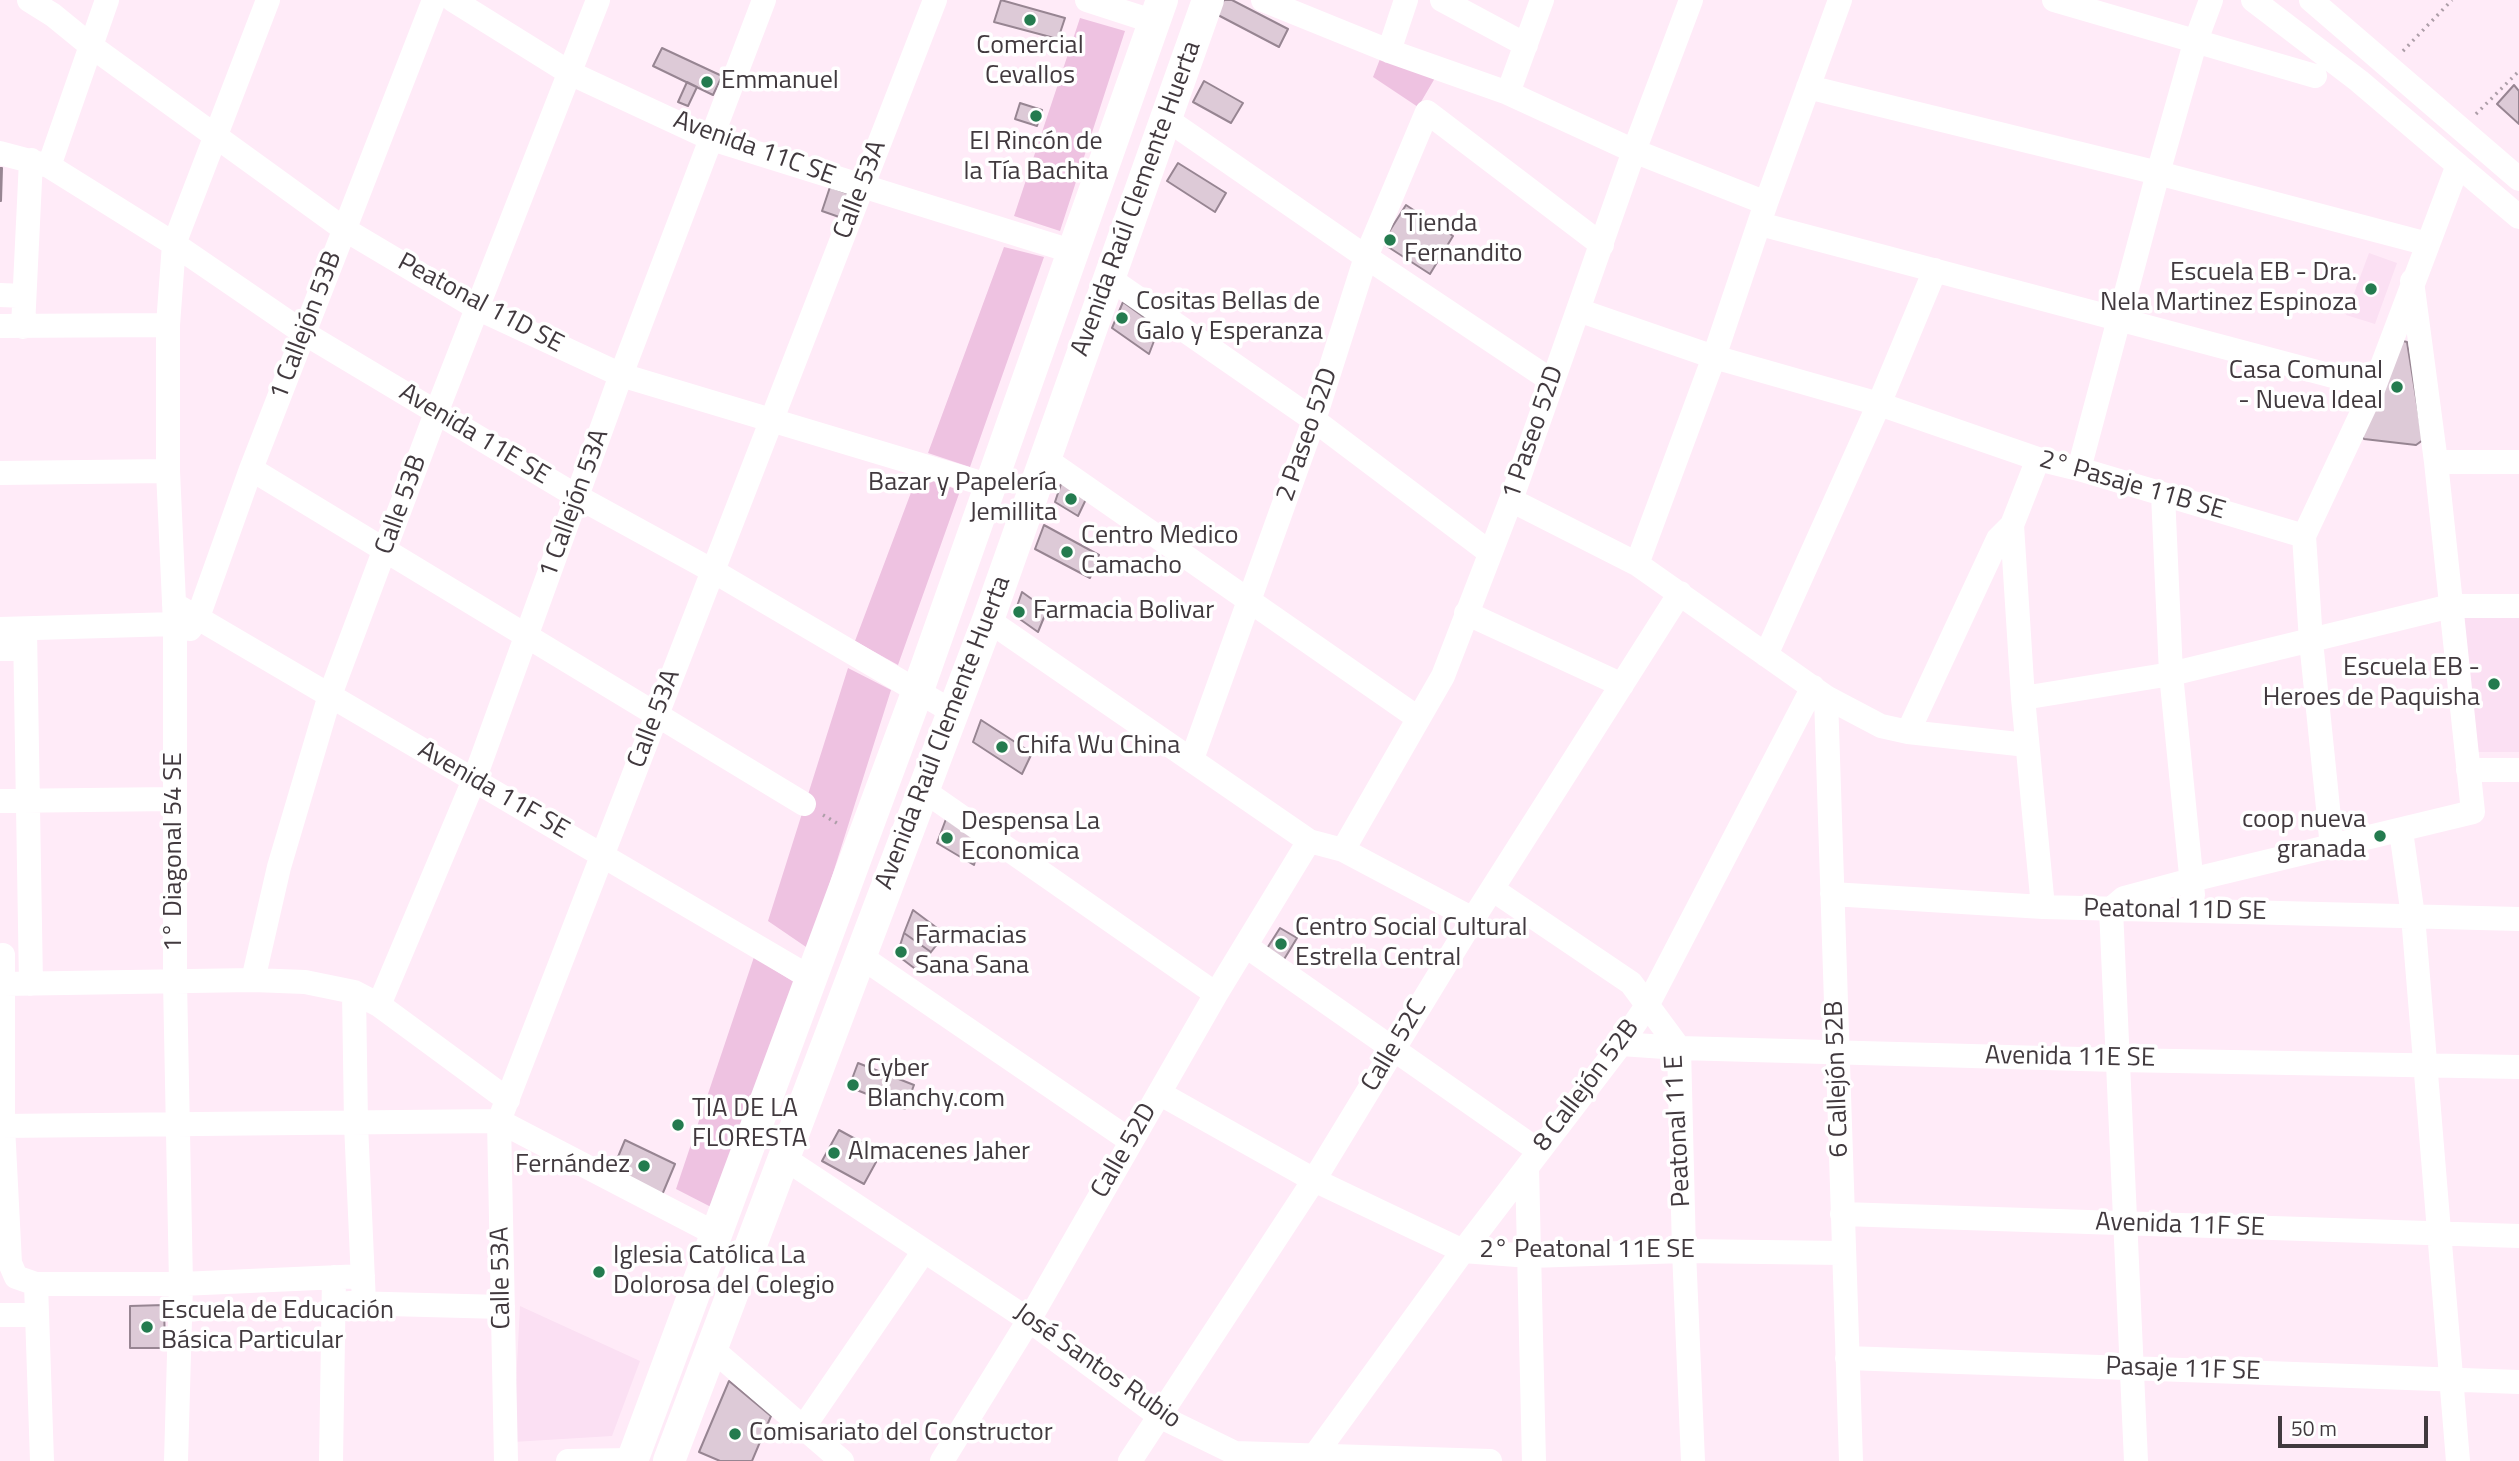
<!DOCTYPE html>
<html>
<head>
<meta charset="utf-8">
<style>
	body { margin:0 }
	#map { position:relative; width:2519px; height:1461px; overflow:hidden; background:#ffebf8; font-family:"Titillium Web",sans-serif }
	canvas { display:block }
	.scale { position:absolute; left:2278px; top:1416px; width:150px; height:32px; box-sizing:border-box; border:4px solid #41393e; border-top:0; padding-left:9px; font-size:21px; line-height:24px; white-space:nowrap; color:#41393e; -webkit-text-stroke:5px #fff; paint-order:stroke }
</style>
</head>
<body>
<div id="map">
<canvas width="2519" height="1461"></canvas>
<div class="scale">50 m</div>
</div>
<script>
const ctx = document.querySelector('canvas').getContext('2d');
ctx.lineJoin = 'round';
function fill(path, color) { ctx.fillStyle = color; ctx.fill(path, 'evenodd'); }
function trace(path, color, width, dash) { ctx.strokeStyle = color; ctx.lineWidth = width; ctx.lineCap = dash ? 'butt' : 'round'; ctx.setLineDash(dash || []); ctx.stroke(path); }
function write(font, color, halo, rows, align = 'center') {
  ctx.font = font + ' "Titillium Web",sans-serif'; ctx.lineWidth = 7; ctx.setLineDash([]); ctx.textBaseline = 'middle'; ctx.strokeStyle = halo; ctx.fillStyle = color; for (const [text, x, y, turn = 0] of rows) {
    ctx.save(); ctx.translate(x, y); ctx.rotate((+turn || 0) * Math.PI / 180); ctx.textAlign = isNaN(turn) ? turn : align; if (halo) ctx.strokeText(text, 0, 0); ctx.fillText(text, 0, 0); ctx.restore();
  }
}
fill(new Path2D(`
	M 2369,253 L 2397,263 L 2375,324 L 2346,315 Z
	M 2519,615 L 2519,752 L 2474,752 L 2464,616 Z
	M 520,1306 L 640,1361 L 612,1436 L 513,1442 Z`), '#fbe0f3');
fill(new Path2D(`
	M 1080,18 L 1125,31 L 1060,231 L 1014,216 Z
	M 1380,59 L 1435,78 L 1418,107 L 1373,77 Z
	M 1004,247 L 1044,257 L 970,467 L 928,453 Z
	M 918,474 L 960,491 L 898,665 L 855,641 Z
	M 848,668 L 891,690 L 809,949 L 768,921 Z
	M 754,957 L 797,984 L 711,1207 L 676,1189 Z`), '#eec2e1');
const building = new Path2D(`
	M 1001,0 L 1065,18 L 1058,39 L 994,22 Z
	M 1224,0 L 1232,0 L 1288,29 L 1279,47 L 1216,14 Z
	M 662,48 L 722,76 L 713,95 L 653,66 Z
	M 1204,81 L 1243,103 L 1231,123 L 1193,102 Z
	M 687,82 L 697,87 L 688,106 L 678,102 Z
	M 2514,85 L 2519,91 L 2519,124 L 2497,104 Z
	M 1020,103 L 1042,110 L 1037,126 L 1015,119 Z
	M 1178,163 L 1226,193 L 1215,212 L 1167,181 Z
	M 0,168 L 2,168 L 1,201 L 0,201 Z
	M 830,187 L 850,194 L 842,218 L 822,211 Z
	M 1406,205 L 1453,236 L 1430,274 L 1382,243 Z
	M 1123,302 L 1159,328 L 1149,354 L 1112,328 Z
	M 2399,340 L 2407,342 L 2423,440 L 2416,445 L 2364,439 L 2359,432 Z
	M 1063,478 L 1088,495 L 1078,516 L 1055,502 Z
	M 1044,525 L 1099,555 L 1090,578 L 1035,549 Z
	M 1022,592 L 1047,610 L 1038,632 L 1014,615 Z
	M 981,720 L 1032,753 L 1022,774 L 973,742 Z
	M 946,819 L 980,842 L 974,865 L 937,843 Z
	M 913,910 L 945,934 L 931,952 L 904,933 Z
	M 1280,928 L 1297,938 L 1283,961 L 1266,950 Z
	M 904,933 L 931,952 L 918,971 L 897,955 Z
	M 858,1063 L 914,1085 L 905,1109 L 849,1087 Z
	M 839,1130 L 881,1153 L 864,1184 L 822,1161 Z
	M 625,1140 L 675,1164 L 662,1195 L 613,1169 Z
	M 164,1305 L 165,1348 L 130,1348 L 130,1306 Z
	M 729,1381 L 771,1416 L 752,1461 L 720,1461 L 699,1452 Z`);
fill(building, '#ddcad7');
trace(building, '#978592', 2);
trace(new Path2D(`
	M 2403,51 L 2452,0
	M 2476,114 L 2519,71
	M 823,815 L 840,825`), '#ad9ea8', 3.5, [2, 5]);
trace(new Path2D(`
	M 29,0 L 53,15 L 91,46 L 344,229 L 477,308 L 621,375 L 991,486
	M 453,0 L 570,73 L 712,139 L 1074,252
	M 1087,0 L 1155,22
	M 1263,0 L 1389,51 L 1508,93 L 1634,151 L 1766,203
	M 1442,0 L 1526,45
	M 2054,0 L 2315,76
	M 2253,0 L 2359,81 L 2519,217
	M 2311,0 L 2519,179
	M 1389,51 L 1406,0
	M 1808,87 L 2158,173 L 2428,244
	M 1508,93 L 1542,0
	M 1165,118 L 1366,257 L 1552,381
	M 0,153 L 49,166 L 174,244 L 304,333 L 578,497 L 713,571 L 953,712
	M 49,166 L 107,0
	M 1760,224 L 2374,387
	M 1109,278 L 1314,420 L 1489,552
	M 0,295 L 24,296
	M 1578,310 L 1714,357 L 1879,404 L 2038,459 L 2079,469 L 2304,536
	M 0,326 L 168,325
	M 23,327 L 31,160
	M 1044,458 L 1418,718
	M 2436,462 L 2519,462
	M 251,469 L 804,804
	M 2079,469 L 2158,173 L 2195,43 L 2211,0
	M 0,473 L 168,471
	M 2163,494 L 2171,674 L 2193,895
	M 1511,500 L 1637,564 L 1826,697 L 1881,726 L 1908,732 L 2027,745
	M 2012,525 L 2023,698 L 2043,907
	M 1637,564 L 1714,357 L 1766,203 L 1840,0
	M 174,604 L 811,978
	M 1466,613 L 1622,685
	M 988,620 L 1309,841 L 1343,850 L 1473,919
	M 0,629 L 175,624
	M 190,629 L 198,617 L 251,469 L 434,0
	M 25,630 L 31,984
	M 0,649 L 25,649
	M 1766,655 L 1879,404 L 1935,270
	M 1826,697 L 1851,1461
	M 2023,698 L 2171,674 L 2451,606 L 2519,606
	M 1908,732 L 1998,539 L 2012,525 L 2038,459
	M 1192,759 L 1314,420 L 1366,257 L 1427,112 L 1602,245
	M 2468,770 L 2519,770
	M 923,790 L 1216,994
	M 0,801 L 175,799
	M 2401,831 L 2413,916 L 2458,1461
	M 2332,847 L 2311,641 L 2304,536 L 2374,387 L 2458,165
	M 1343,850 L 1443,676 L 1511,500 L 1634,151 L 1691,0
	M 1492,889 L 1631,983 L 1679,1048 L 1684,1251 L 1693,1461
	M 1832,894 L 2043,907 L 2519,919
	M 1246,946 L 1539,1151
	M 3,955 L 3,1126 L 10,1263 L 16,1277 L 36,1284 L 181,1284 L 363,1276
	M 860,956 L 1131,1141
	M 253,980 L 279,867 L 330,695 L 436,413 L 598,0
	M 3,984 L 253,980 L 305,982 L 354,992 L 379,1005 L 508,1100
	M 354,992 L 356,1124 L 364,1303
	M 379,1005 L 474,780 L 621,375 L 764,0
	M 1621,1044 L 1679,1048 L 2117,1060 L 2519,1067
	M 1159,1093 L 1314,1180 L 1463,1251 L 1530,1256 L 1684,1251 L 1843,1253
	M 0,1126 L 499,1121 L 716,1234
	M 784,1158 L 1029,1320 L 1161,1417 L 1235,1453 L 1490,1461
	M 1527,1168 L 1534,1461
	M 1842,1214 L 2519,1236
	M 36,1284 L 42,1461
	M 349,1303 L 503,1307
	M 0,1315 L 36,1315
	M 711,1348 L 842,1461
	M 1847,1358 L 2519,1382
	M 803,1428 L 924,1251
	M 1315,1455 L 1463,1251 L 1621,1044 L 1648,1004 L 1813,687
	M 176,1461 L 181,1284 L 175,981 L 175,624 L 168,471 L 168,325 L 174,244 L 268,0
	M 331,1461 L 334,1277
	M 506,1461 L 499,1121 L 935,0
	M 568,1461 L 632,1460
	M 942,1461 L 1029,1320 L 1216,994 L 1309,841
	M 1130,1461 L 1314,1180 L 1473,919 L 1680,593
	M 2136,1461 L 2111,909 L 2124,898 L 2191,880 L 2473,812 L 2436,462 L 2412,281`), '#fff', 24);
trace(new Path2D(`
	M 632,1461 L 917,693 L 1162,0
	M 669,1461 L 988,620 L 1208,0`), '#fff', 32);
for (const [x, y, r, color] of [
	[1030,20,7,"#247b4f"],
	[707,82,7,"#247b4f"],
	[1036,116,7,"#247b4f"],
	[1390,240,7,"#247b4f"],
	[2371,289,7,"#247b4f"],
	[1122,318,7,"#247b4f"],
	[2397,387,7,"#247b4f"],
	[1071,499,7,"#247b4f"],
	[1067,552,7,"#247b4f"],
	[1019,612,7,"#247b4f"],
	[2494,684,7,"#247b4f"],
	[1002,747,7,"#247b4f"],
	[2380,836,7,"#247b4f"],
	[947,838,7,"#247b4f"],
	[1281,944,7,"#247b4f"],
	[901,952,7,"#247b4f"],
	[853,1085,7,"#247b4f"],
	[678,1125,7,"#247b4f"],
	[834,1153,7,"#247b4f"],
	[644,1166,7,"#247b4f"],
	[599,1272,7,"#247b4f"],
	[147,1327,7,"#247b4f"],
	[735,1434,7,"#247b4f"]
]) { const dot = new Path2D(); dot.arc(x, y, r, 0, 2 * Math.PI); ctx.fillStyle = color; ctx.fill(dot); trace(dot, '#fff', 2.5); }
write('26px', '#41393e', '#fff', [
	["Comercial",1030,47,"center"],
	["Cevallos",1030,77,"center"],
	["Emmanuel",721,82],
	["El Rincón de",1036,143,"center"],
	["la Tía Bachita",1036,173,"center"],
	["Tienda",1404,225],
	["Fernandito",1404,255],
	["Escuela EB - Dra.",2357,274,"right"],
	["Nela Martinez Espinoza",2357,304,"right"],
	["Cositas Bellas de",1136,303],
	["Galo y Esperanza",1136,333],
	["Casa Comunal",2383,372,"right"],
	["- Nueva Ideal",2383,402,"right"],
	["Bazar y Papelería",1057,484,"right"],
	["Jemillita",1057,514,"right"],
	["Centro Medico",1081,537],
	["Camacho",1081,567],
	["Farmacia Bolivar",1033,612],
	["Escuela EB -",2480,669,"right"],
	["Heroes de Paquisha",2480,699,"right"],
	["Chifa Wu China",1016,747],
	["coop nueva",2366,821,"right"],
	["granada",2366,851,"right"],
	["Despensa La",961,823],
	["Economica",961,853],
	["Centro Social Cultural",1295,929],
	["Estrella Central",1295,959],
	["Farmacias",915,937],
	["Sana Sana",915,967],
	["Cyber",867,1070],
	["Blanchy.com",867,1100],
	["TIA DE LA",692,1110],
	["FLORESTA",692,1140],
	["Almacenes Jaher",848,1153],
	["Fernández",630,1166,"right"],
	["Iglesia Católica La",613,1257],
	["Dolorosa del Colegio",613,1287],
	["Escuela de Educación",161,1312],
	["Básica Particular",161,1342],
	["Comisariato del Constructor",749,1434]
], 'left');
write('26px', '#41393e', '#fff', [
	["Avenida 11C SE",754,149,20],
	["Calle 53A",861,190,-69],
	["Avenida Raúl Clemente Huerta",1137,199,-70],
	["Peatonal 11D SE",480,304,28],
	["1 Callejón 53B",307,326,-69],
	["1 Paseo 52D",1534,433,-71],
	["Avenida 11E SE",474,435,31],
	["2 Paseo 52D",1308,435,-71],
	["2° Pasaje 11B SE",2132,486,16],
	["1 Callejón 53A",575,504,-70],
	["Calle 53B",402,505,-70],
	["Calle 53A",655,719,-69],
	["Avenida Raúl Clemente Huerta",944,733,-69],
	["Avenida 11F SE",493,791,30],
	["1° Diagonal 54 SE",175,852,-90],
	["Peatonal 11D SE",2175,911,1],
	["Calle 52C",1395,1046,-59],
	["Avenida 11E SE",2070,1058,1],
	["6 Callejón 52B",1838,1079,-92],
	["8 Callejón 52B",1587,1086,-53],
	["Peatonal 11 E",1679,1131,-93],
	["Calle 52D",1125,1151,-60],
	["Avenida 11F SE",2180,1226,2],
	["2° Peatonal 11E SE",1587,1251],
	["Calle 53A",502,1278,-91],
	["José Santos Rubio",1097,1367,35],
	["Pasaje 11F SE",2183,1370,2]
]);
</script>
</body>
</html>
